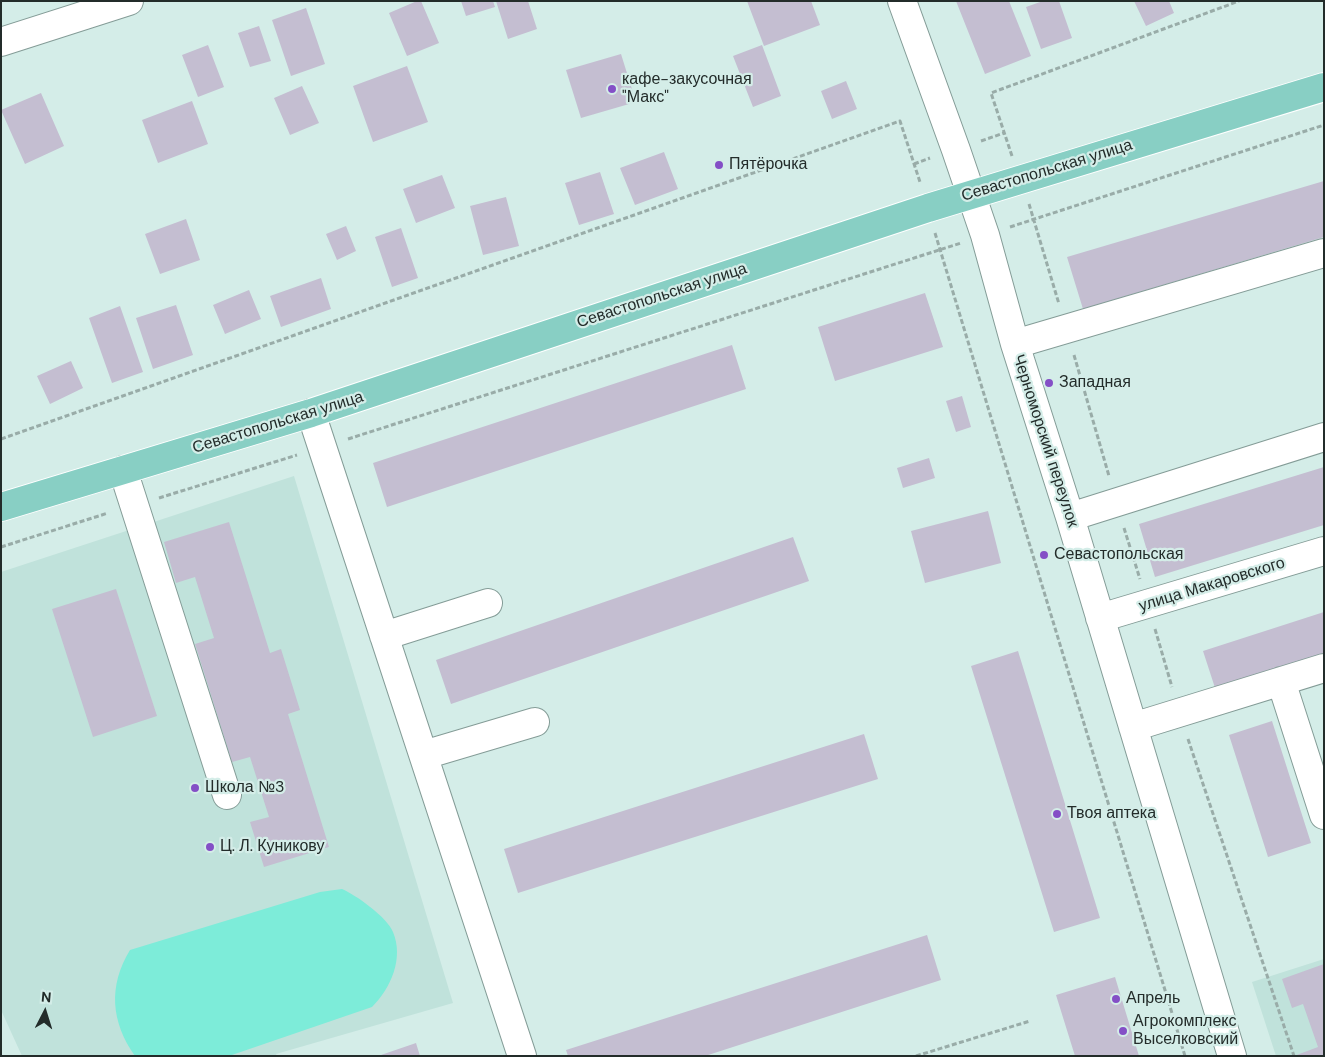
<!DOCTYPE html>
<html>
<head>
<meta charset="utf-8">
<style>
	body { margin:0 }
	#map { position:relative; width:1325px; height:1057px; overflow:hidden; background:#d4ede8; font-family:"DM Sans",sans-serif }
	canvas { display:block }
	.frame { position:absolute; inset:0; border:2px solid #232c2a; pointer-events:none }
	.north { position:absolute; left:20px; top:987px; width:50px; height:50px; -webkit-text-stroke:4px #d4ede8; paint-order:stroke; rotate:5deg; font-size:14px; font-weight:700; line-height:20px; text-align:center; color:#232c2a }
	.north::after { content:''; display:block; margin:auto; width:18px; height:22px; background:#232c2a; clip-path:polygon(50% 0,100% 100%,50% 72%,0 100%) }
</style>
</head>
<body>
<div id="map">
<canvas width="1325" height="1057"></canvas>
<div class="frame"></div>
<div class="north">N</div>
</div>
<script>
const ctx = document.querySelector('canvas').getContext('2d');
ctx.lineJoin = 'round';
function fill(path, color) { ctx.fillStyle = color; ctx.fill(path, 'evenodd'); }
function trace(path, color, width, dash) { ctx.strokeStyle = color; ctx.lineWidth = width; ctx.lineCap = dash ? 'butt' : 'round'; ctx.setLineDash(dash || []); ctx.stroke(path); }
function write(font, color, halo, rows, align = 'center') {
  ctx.font = font + ' "DM Sans",sans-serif'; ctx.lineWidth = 4.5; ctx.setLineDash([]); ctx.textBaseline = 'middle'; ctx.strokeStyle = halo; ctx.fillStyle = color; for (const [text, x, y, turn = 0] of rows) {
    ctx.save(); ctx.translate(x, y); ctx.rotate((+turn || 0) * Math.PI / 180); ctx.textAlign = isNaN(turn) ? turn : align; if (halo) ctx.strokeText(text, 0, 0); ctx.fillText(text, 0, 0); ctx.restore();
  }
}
fill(new Path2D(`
	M 294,476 L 453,1003 L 276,1054 L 277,1056 L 22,1056 L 1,1010 L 1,572 Z
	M 1324,959 L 1324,1056 L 1276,1056 L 1252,982 Z`), '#c0e2db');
fill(new Path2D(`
	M 342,889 C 356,895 387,917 393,932 C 404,958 391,988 372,1007 L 229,1056 L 135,1056 C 111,1022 108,986 130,950 L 320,892 Z`), '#7decd9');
fill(new Path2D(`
	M 417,1 L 421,1 L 439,43 L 407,56 L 389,13 Z
	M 461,1 L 493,1 L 495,7 L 466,16 Z
	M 496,1 L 528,1 L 537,29 L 508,39 Z
	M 747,1 L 811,1 L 820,25 L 764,46 Z
	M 956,1 L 1009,1 L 1031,56 L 985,74 Z
	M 1043,1 L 1059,1 L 1072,38 L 1041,49 L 1026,7 Z
	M 1134,1 L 1169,1 L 1174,13 L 1146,26 Z
	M 306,8 L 325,64 L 291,76 L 272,20 Z
	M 259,26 L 271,61 L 250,67 L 238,33 Z
	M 208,45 L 224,87 L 198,97 L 182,55 Z
	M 762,45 L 781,96 L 753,107 L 733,56 Z
	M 621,54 L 636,102 L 581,118 L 566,70 Z
	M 407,66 L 428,122 L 373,142 L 353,86 Z
	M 846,81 L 857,109 L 832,119 L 821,91 Z
	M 302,86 L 319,123 L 290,135 L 274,98 Z
	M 41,93 L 64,146 L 25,164 L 1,110 Z
	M 192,101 L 208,144 L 158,163 L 142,120 Z
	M 664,152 L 678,189 L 635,205 L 620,168 Z
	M 600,172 L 614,214 L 579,225 L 565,183 Z
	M 442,175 L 455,208 L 416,223 L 403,189 Z
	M 1324,181 L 1324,237 L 1083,309 L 1067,257 Z
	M 506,197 L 519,246 L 483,255 L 470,206 Z
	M 186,219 L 200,260 L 160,274 L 145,234 Z
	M 346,226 L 356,251 L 337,260 L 326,234 Z
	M 401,228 L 418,278 L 392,287 L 375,237 Z
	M 321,278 L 331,309 L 281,327 L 270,296 Z
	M 249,290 L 261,319 L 225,334 L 213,305 Z
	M 925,293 L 943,347 L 835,381 L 818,327 Z
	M 176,305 L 193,355 L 153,369 L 136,318 Z
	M 120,306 L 143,372 L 112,383 L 89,318 Z
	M 732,345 L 746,389 L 387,507 L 373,463 Z
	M 71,361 L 83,388 L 50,404 L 37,376 Z
	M 962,396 L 971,427 L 956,432 L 946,401 Z
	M 929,458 L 935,478 L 903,488 L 897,468 Z
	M 1324,467 L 1324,525 L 1155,577 L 1139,524 Z
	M 988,511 L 1001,563 L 925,583 L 911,531 Z
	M 229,522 L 270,653 L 281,649 L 300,710 L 288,714 L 329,847 L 264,867 L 250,822 L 269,817 L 250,757 L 232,762 L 195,644 L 214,638 L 195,577 L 176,583 L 164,542 Z
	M 793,537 L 809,581 L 451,704 L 436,660 Z
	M 116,589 L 157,716 L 93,737 L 52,609 Z
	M 1324,612 L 1324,659 L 1217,694 L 1203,651 Z
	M 1018,651 L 1100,918 L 1054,932 L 971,666 Z
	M 1272,721 L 1311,843 L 1268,857 L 1229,735 Z
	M 864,734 L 878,779 L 518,893 L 504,849 Z
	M 927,935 L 941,980 L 705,1056 L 568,1056 L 566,1050 Z
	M 1324,964 L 1324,1056 L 1294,1056 L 1318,1047 L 1303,1004 L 1292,1008 L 1282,979 Z
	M 1115,977 L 1139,1056 L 1075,1056 L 1056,995 Z
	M 416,1043 L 420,1056 L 381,1056 L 381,1055 Z`), '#c4bed1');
const minor = new Path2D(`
	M 902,1 L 956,150 L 985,235 L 1015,344 L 1070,517 L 1232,1056
	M 1,42 L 129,1
	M 1015,344 L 1324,253
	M 311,413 L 522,1056
	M 123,470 L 227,795
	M 1070,517 L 1324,437
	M 1100,618 L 1324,551
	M 384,636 L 488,603
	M 1281,681 L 1324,815
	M 1133,727 L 1324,668
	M 424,755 L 535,722`);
const major = new Path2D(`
	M 1,507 L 311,413 L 928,208 L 1324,87`);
trace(minor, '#849c97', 30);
trace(major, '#fff', 30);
trace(new Path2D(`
	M 981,141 L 1004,133
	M 1012,156 L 991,93 L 1239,1
	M 914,164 L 930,158
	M 1029,204 L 1059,304
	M 1010,227 L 1324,125
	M 935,233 L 1185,1056
	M 1074,355 L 1109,476
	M 1,439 L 900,121 L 920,182
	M 348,439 L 961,243
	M 159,498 L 297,455
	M 1124,528 L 1140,579
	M 1,547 L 108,513
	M 1155,629 L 1172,687
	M 1188,739 L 1294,1056
	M 916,1056 L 1030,1021`), '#99aca8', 3, [5, 2.5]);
trace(minor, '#fff', 28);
trace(major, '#88cfc4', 28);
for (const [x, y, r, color] of [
	[612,89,5,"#844fc6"],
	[719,165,5,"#844fc6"],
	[1049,383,5,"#844fc6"],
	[1044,555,5,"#844fc6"],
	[195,788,5,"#844fc6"],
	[1057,814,5,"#844fc6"],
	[210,847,5,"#844fc6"],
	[1116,999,5,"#844fc6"],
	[1123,1031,5,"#844fc6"]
]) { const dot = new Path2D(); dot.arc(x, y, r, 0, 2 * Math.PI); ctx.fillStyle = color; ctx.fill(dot); trace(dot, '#d4ede8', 2); }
write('16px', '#232c2a', '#d4ede8', [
	["кафе-закусочная",622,80],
	["\"Макс\"",622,98],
	["Пятёрочка",729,165],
	["Западная",1059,383],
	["Севастопольская",1054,555],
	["Школа №3",205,788],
	["Твоя аптека",1067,814],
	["Ц. Л. Куникову",220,847],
	["Апрель",1126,999],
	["Агрокомплекс",1133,1022],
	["Выселковский",1133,1040]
], 'left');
write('16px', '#232c2a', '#d4ede8', [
	["Севастопольская улица",1047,171,-17],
	["Севастопольская улица",662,296,-18],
	["Севастопольская улица",278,423,-17],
	["Черноморский переулок",1045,441,72],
	["улица Макаровского",1212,585,-17]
]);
</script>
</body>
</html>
